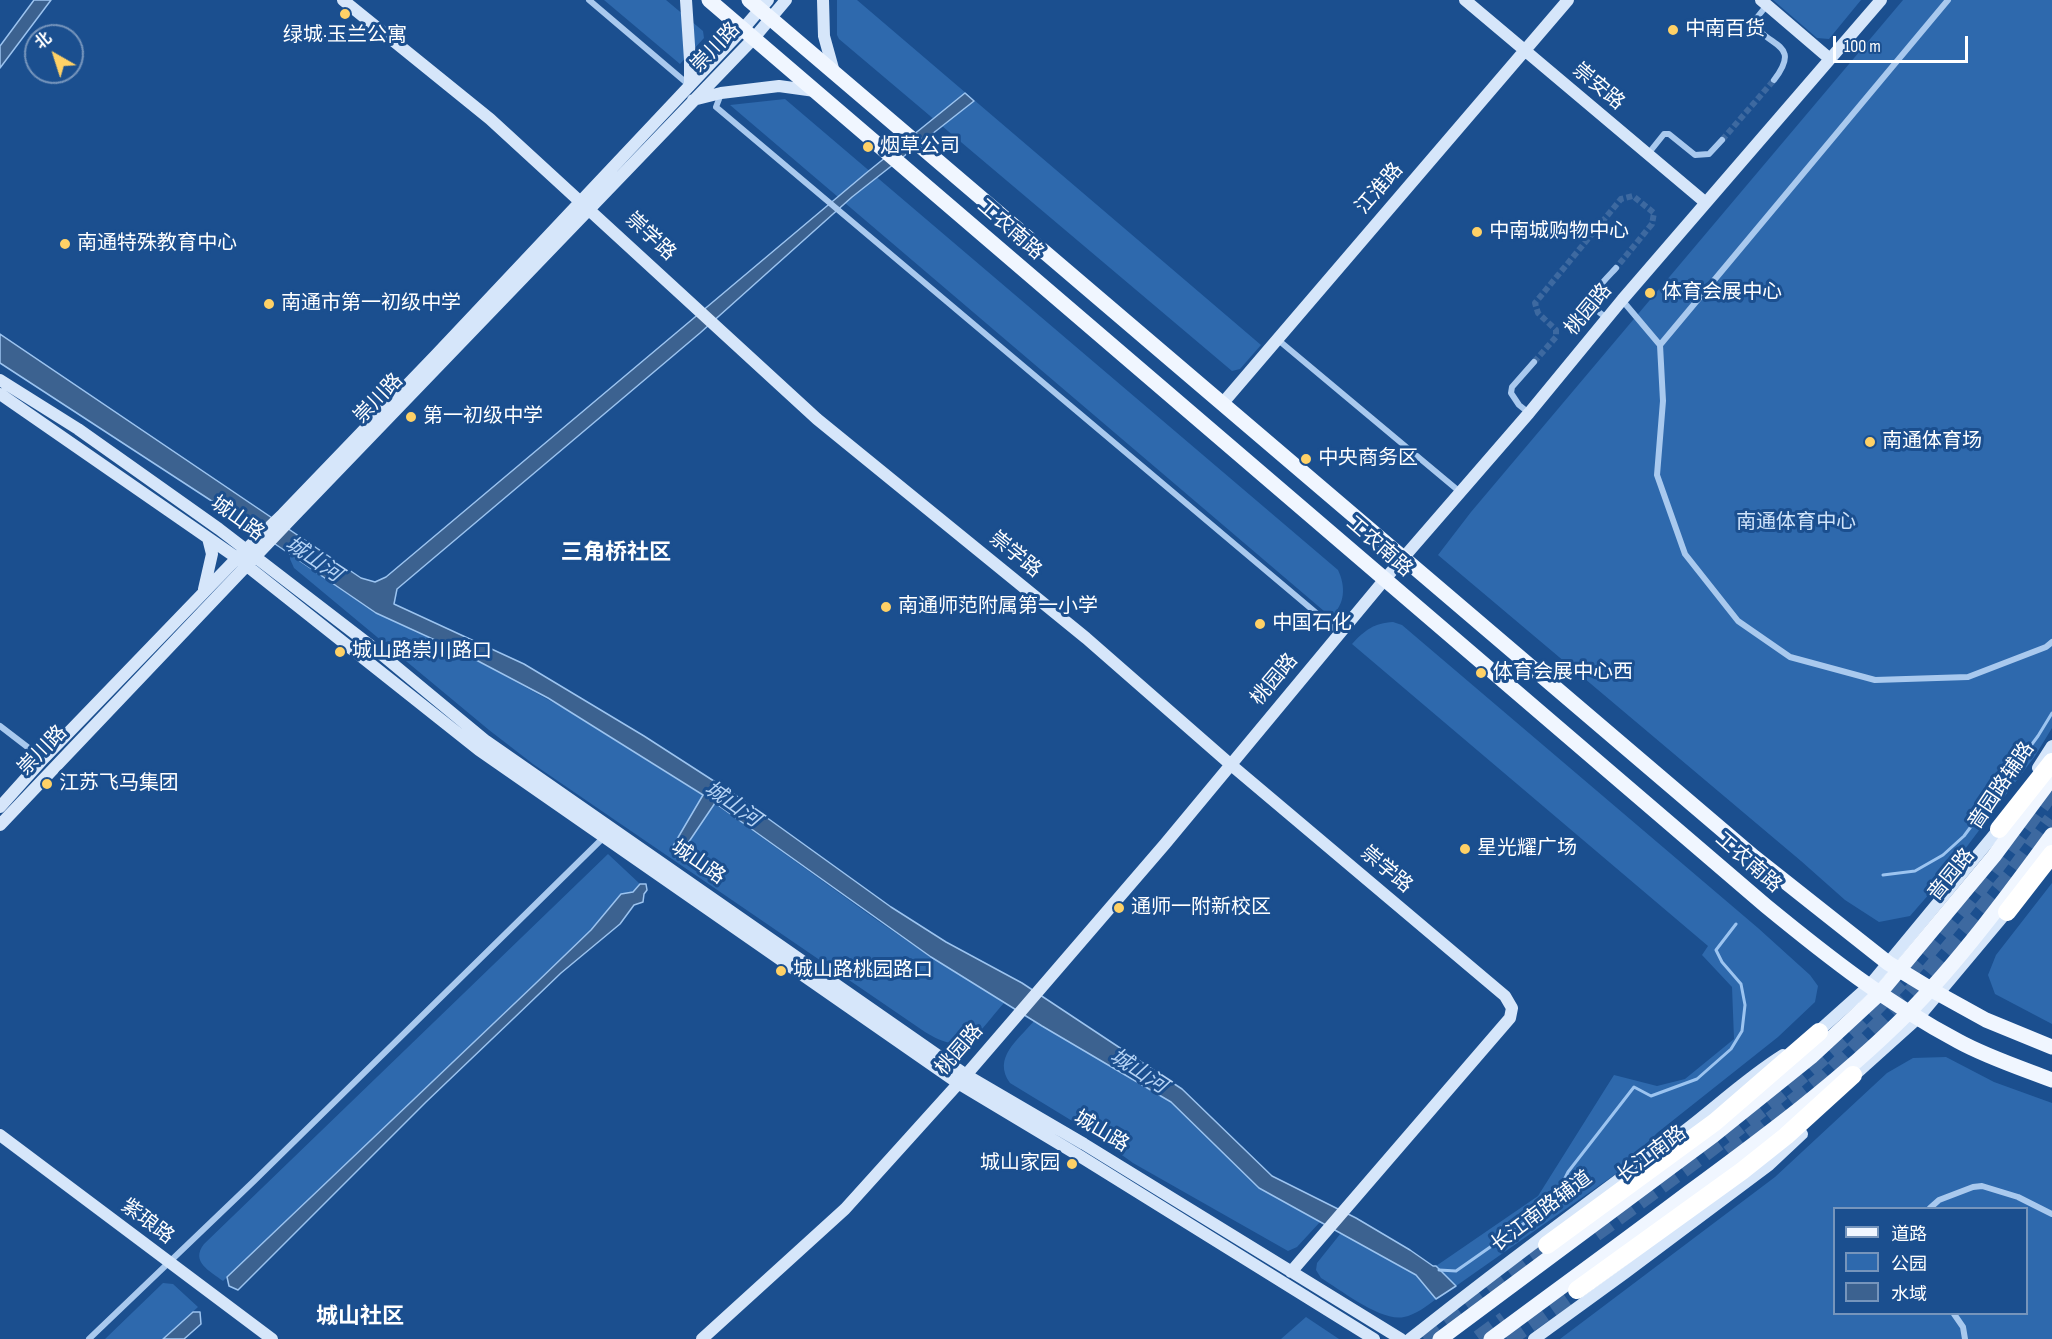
<!DOCTYPE html>
<html>
<head>
<meta charset="utf-8">
<style>
	body { margin:0 }
	#map { position:relative; width:2052px; height:1339px; overflow:hidden; background:#1b4f8f; font-family:"Sofia Sans Condensed","Noto Sans SC",sans-serif }
	canvas { display:block }
	.legend { position:absolute; left:1833px; top:1207px; width:195px; height:108px; box-sizing:border-box; background:#1b4f8f; border:2px solid #7695bc; margin:0; padding:8px 10px; list-style:none; font-size:18px; color:#fff }
	.legend li { display:flex; align-items:center; gap:12px; height:30px }
	.legend b { width:30px; border:2px solid #7695bc }
	.north { position:absolute; left:24px; top:24px; width:60px; height:60px; box-sizing:border-box; background:#1b4f8f; border:2px solid #7695bc; border-radius:50%; rotate:321deg; font-size:16px; font-weight:700; line-height:24px; text-align:center; color:#fff }
	.north::after { content:''; display:block; margin:auto; width:21px; height:27px; background:#ffd166; clip-path:polygon(50% 0,100% 100%,50% 72%,0 100%) }
	.scale { position:absolute; left:1833px; top:36px; width:135px; height:27px; box-sizing:border-box; border:3px solid #fff; border-top:0; padding-left:8px; font-size:18px; line-height:21px; white-space:nowrap; color:#fff; -webkit-text-stroke:4px #1b4f8f; paint-order:stroke }
</style>
</head>
<body>
<div id="map">
<canvas width="2052" height="1339"></canvas>
<ul class="legend">
<li><b style="height:8px;background:#f0f6ff"></b>道路</li>
<li><b style="height:16px;background:#2e69ad"></b>公园</li>
<li><b style="height:16px;background:#3c6290"></b>水域</li>
</ul>
<div class="north">北</div>
<div class="scale">100 m</div>
</div>
<script>
const ctx = document.querySelector('canvas').getContext('2d');
ctx.lineJoin = 'round';
function fill(path, color) { ctx.fillStyle = color; ctx.fill(path, 'evenodd'); }
function trace(path, color, width, dash) { ctx.strokeStyle = color; ctx.lineWidth = width; ctx.lineCap = dash ? 'butt' : 'round'; ctx.setLineDash(dash || []); ctx.stroke(path); }
function write(font, color, halo, rows, align = 'center') {
  ctx.font = font + ' "Sofia Sans Condensed","Noto Sans SC",sans-serif'; ctx.lineWidth = 6; ctx.setLineDash([]); ctx.textBaseline = 'middle'; ctx.strokeStyle = halo; ctx.fillStyle = color; for (const [text, x, y, turn = 0] of rows) {
    ctx.save(); ctx.translate(x, y); ctx.rotate((+turn || 0) * Math.PI / 180); ctx.textAlign = isNaN(turn) ? turn : align; if (halo) ctx.strokeText(text, 0, 0); ctx.fillText(text, 0, 0); ctx.restore();
  }
}
fill(new Path2D(`
	M 604,0 L 666,0 L 703,31 L 704,38 L 680,64 Z
	M 837,0 L 857,0 L 1261,345 L 1240,369 L 1232,371 L 839,39 L 837,35 Z
	M 1773,0 L 1861,0 L 1829,39 L 1817,38 Z
	M 1903,0 L 2052,0 L 2052,728 L 2035,756 L 1944,877 L 1910,916 L 1879,922 L 1845,900 L 1801,861 L 1438,555 L 1471,512 Z
	M 785,99 L 1338,570 C 1346,587 1345,604 1331,617 L 730,105 Z
	M 291,553 L 349,595 L 415,632 L 461,652 L 567,710 L 714,803 L 878,921 L 931,957 L 1004,1003 C 976,1034 969,1059 925,1032 L 533,764 L 489,730 L 294,568 L 290,559 Z
	M 1393,622 L 1402,625 L 1758,928 L 1810,975 L 1818,986 L 1815,1002 L 1778,1037 L 1657,1133 L 1620,1171 L 1456,1286 L 1436,1266 L 1538,1196 L 1614,1075 L 1657,1086 L 1685,1079 L 1734,1039 L 1732,987 L 1702,955 L 1708,946 L 1352,644 C 1365,630 1374,623 1393,622 Z
	M 608,854 L 640,884 L 633,892 L 621,894 L 591,930 L 535,984 L 223,1281 C 210,1271 190,1262 204,1244 Z
	M 2052,883 L 2052,1024 L 1995,994 L 1988,975 L 1996,955 Z
	M 1034,1021 L 1171,1102 L 1259,1188 L 1320,1222 L 1297,1247 L 1288,1251 L 1133,1163 L 1087,1130 L 1010,1083 C 992,1058 1018,1040 1034,1021 Z
	M 1946,1057 L 1994,1082 L 2052,1103 L 2052,1339 L 1560,1339 L 1775,1177 L 1887,1073 L 1913,1058 ZM 1834,1208 L 2026,1208 L 2026,1314 L 1834,1314 Z
	M 1341,1233 L 1416,1275 L 1436,1299 C 1427,1306 1415,1315 1404,1317 C 1381,1322 1341,1290 1321,1278 L 1316,1270 L 1317,1263 Z
	M 163,1283 L 173,1284 L 198,1307 L 163,1339 L 105,1339 Z
	M 1306,1317 L 1339,1339 L 1281,1339 Z`), '#2e69ad');
const water = new Path2D(`
	M 34,0 L 51,0 L 0,68 L 0,46 Z
	M 965,93 L 974,101 L 852,197 L 700,333 L 397,589 L 394,604 L 524,664 L 644,736 L 734,794 L 891,907 L 946,942 L 1022,983 L 1182,1089 L 1272,1176 L 1356,1218 L 1410,1250 L 1433,1266 L 1436,1266 L 1456,1286 L 1436,1299 L 1416,1275 L 1259,1188 L 1171,1102 L 1042,1026 L 931,957 L 715,803 L 682,852 L 674,856 L 672,849 L 673,846 L 703,795 L 548,698 L 461,652 L 376,613 L 224,509 L 0,363 L 0,334 L 361,578 L 375,582 L 386,577 L 865,174 Z
	M 640,884 L 646,884 L 647,890 L 644,894 L 643,902 L 634,905 L 620,924 L 561,973 L 514,1018 L 426,1102 L 238,1290 L 229,1286 L 227,1277 L 535,984 L 591,930 L 621,894 L 633,892 Z
	M 193,1312 L 200,1312 L 201,1324 L 184,1339 L 163,1339 Z`);
fill(water, '#3c6290');
trace(water, '#9cc4f0', 1.5);
trace(new Path2D(`
	M 1883,875 L 1915,871 L 1943,855 L 1964,836 L 2038,736 L 2052,713
	M 1439,1270 L 1456,1271 L 1553,1203 L 1568,1172 L 1634,1087 L 1651,1096 L 1697,1079 L 1731,1049 L 1742,1031 L 1745,1005 L 1741,984 L 1722,962 L 1716,950 L 1736,924`), '#9cc4f0', 3);
trace(new Path2D(`
	M 1722,140 L 1774,80
	M 1534,362 L 1556,337 L 1556,330 L 1538,313 L 1535,303 L 1621,199 L 1633,196 L 1654,213 L 1652,224 L 1616,268`), '#3d69a0', 6, [6, 3]);
trace(new Path2D(`
	M 1729,1154 L 1827,1076 L 1907,998 L 2010,877 L 2052,820
	M 1595,1233 C 1698,1158 1802,1084 1890,992 C 1950,930 2001,860 2052,790
	M 1424,1339 L 1547,1245
	M 1479,1339 L 1505,1320
	M 1507,1339 L 1577,1290`), '#3d69a0', 18, [18, 9]);
trace(new Path2D(`
	M 589,0 L 689,85
	M 1767,5 L 1755,20 C 1761,48 1805,40 1774,80
	M 721,94 L 716,107 L 1340,633
	M 1648,154 L 1664,134 L 1669,134 L 1695,155 L 1709,154 L 1722,140
	M 1622,300 L 1660,345 L 1663,401 L 1657,475 L 1685,554 L 1738,621 L 1790,657 L 1875,680 L 1968,677 L 2046,647 L 2052,642
	M 1607,318 C 1603,315 1595,310 1592,305 C 1587,296 1610,275 1616,268
	M 1277,339 L 1460,492
	M 1660,345 L 1948,0
	M 1529,413 L 1519,405 L 1511,393 L 1512,387 L 1534,362
	M 0,726 L 43,759
	M 1930,1208 L 1939,1200 L 1973,1187 L 1982,1186 L 2018,1197 L 2052,1214
	M 1954,1314 L 1963,1327 L 1965,1339
	M 89,1339 L 254,1181 L 604,837`), '#a9c9ee', 6);
trace(new Path2D(`
	M 343,0 L 490,119 L 817,419 L 1086,638 L 1230,764 L 1505,996 L 1512,1008 L 1510,1018 L 1291,1272
	M 686,0 L 690,60 L 690,85
	M 823,0 L 824,36 L 834,72
	M 1465,0 L 1706,203
	M 1761,0 L 1830,59
	M 693,100 L 721,93 L 779,86 L 815,91
	M 0,380 L 78,429 L 219,529 L 375,649 L 486,741 L 966,1075 L 1084,1144 L 1401,1339
	M 0,394 L 237,558 L 479,750 L 958,1083 L 1078,1155 L 1374,1339
	M 1222,404 L 1568,0
	M 204,589 L 212,554 L 208,538
	M 2038,768 L 2052,746
	M 0,807 L 43,759 L 237,558 L 283,514 L 436,355 L 743,29 L 768,0
	M 0,825 L 290,520 L 754,38 L 786,0
	M 1813,1036 L 1869,986 L 2003,824
	M 1849,1080 L 1918,1018 L 2011,907
	M 0,1135 L 272,1339
	M 702,1339 L 845,1209 L 966,1075 L 1165,844 L 1385,579 L 1529,413 L 1622,300 L 1881,0
	M 1410,1339 C 1498,1269 1588,1202 1679,1135 C 1714,1109 1746,1078 1783,1055
	M 1534,1339 L 1625,1273 L 1769,1165 L 1802,1134`), '#d6e6fa', 12);
trace(new Path2D(`
	M 709,0 L 1766,906 C 1827,956 1888,1004 1958,1041 C 1987,1057 2021,1068 2052,1080
	M 749,0 L 1754,857 L 1888,963 L 1939,994 L 1986,1020 L 2052,1047
	M 1440,1339 L 1714,1135 L 1811,1057 L 1879,994 L 1994,856 L 2052,778
	M 1491,1339 C 1557,1290 1623,1242 1688,1193 C 1764,1137 1840,1081 1906,1015 C 1958,963 2009,894 2052,835`), '#f0f6ff', 15);
trace(new Path2D(`
	M 1999,829 L 2052,762
	M 2007,912 L 2052,854
	M 1547,1245 L 1715,1122 L 1819,1032
	M 1577,1290 L 1742,1171 L 1786,1136 L 1853,1075`), '#fff', 18);
for (const [x, y, r, color] of [
	[345,14,6,"#ffd166"],
	[1673,30,6,"#ffd166"],
	[868,147,6,"#ffd166"],
	[1477,232,6,"#ffd166"],
	[65,244,6,"#ffd166"],
	[1650,293,6,"#ffd166"],
	[269,304,6,"#ffd166"],
	[411,417,6,"#ffd166"],
	[1870,442,6,"#ffd166"],
	[1306,459,6,"#ffd166"],
	[886,607,6,"#ffd166"],
	[1260,624,6,"#ffd166"],
	[340,652,6,"#ffd166"],
	[1481,673,6,"#ffd166"],
	[47,784,6,"#ffd166"],
	[1465,849,6,"#ffd166"],
	[1119,908,6,"#ffd166"],
	[781,971,6,"#ffd166"],
	[1072,1164,6,"#ffd166"]
]) { const dot = new Path2D(); dot.arc(x, y, r, 0, 2 * Math.PI); ctx.fillStyle = color; ctx.fill(dot); trace(dot, '#1b4f8f', 2); }
write('20px', '#fff', '#1b4f8f', [
	["中南百货",1685,30],
	["绿城·玉兰公寓",345,36,"center"],
	["烟草公司",880,147],
	["中南城购物中心",1489,232],
	["南通特殊教育中心",77,244],
	["体育会展中心",1662,293],
	["南通市第一初级中学",281,304],
	["第一初级中学",423,417],
	["南通体育场",1882,442],
	["中央商务区",1318,459],
	["南通师范附属第一小学",898,607],
	["中国石化",1272,624],
	["城山路崇川路口",352,652],
	["体育会展中心西",1493,673],
	["江苏飞马集团",59,784],
	["星光耀广场",1477,849],
	["通师一附新校区",1131,908],
	["城山路桃园路口",793,971],
	["城山家园",1060,1164,"right"]
], 'left');
write('20px', '#fff', '#1b4f8f', [
	["崇川路",716,48,-46],
	["崇安路",1598,87,40],
	["江淮路",1380,189,-49],
	["工农南路",1010,230,41],
	["崇学路",650,237,43],
	["桃园路",1589,310,-50],
	["崇川路",379,399,-46],
	["城山路",237,519,36],
	["工农南路",1379,547,41],
	["崇学路",1015,555,39],
	["桃园路",1275,680,-50],
	["崇川路",43,751,-46],
	["啬园路辅路",2002,786,-56],
	["城山路",698,863,35],
	["工农南路",1748,863,41],
	["崇学路",1386,870,40],
	["啬园路",1952,875,-51],
	["桃园路",960,1050,-49],
	["城山路",1101,1132,31],
	["长江南路",1652,1155,-37],
	["长江南路辅道",1542,1212,-37],
	["紫琅路",147,1222,37]
]);
write('20px', '#cfe3fa', '#1b4f8f', [
	["南通体育中心",1796,523]
]);
write('italic 21px', '#b5d3f5', '#1b4f8f', [
	["城山河",313,560,34],
	["城山河",732,805,35],
	["城山河",1138,1072,33]
]);
write('bold 22px', '#fff', '#1b4f8f', [
	["三角桥社区",616,553],
	["城山社区",360,1317]
]);
</script>
</body>
</html>
